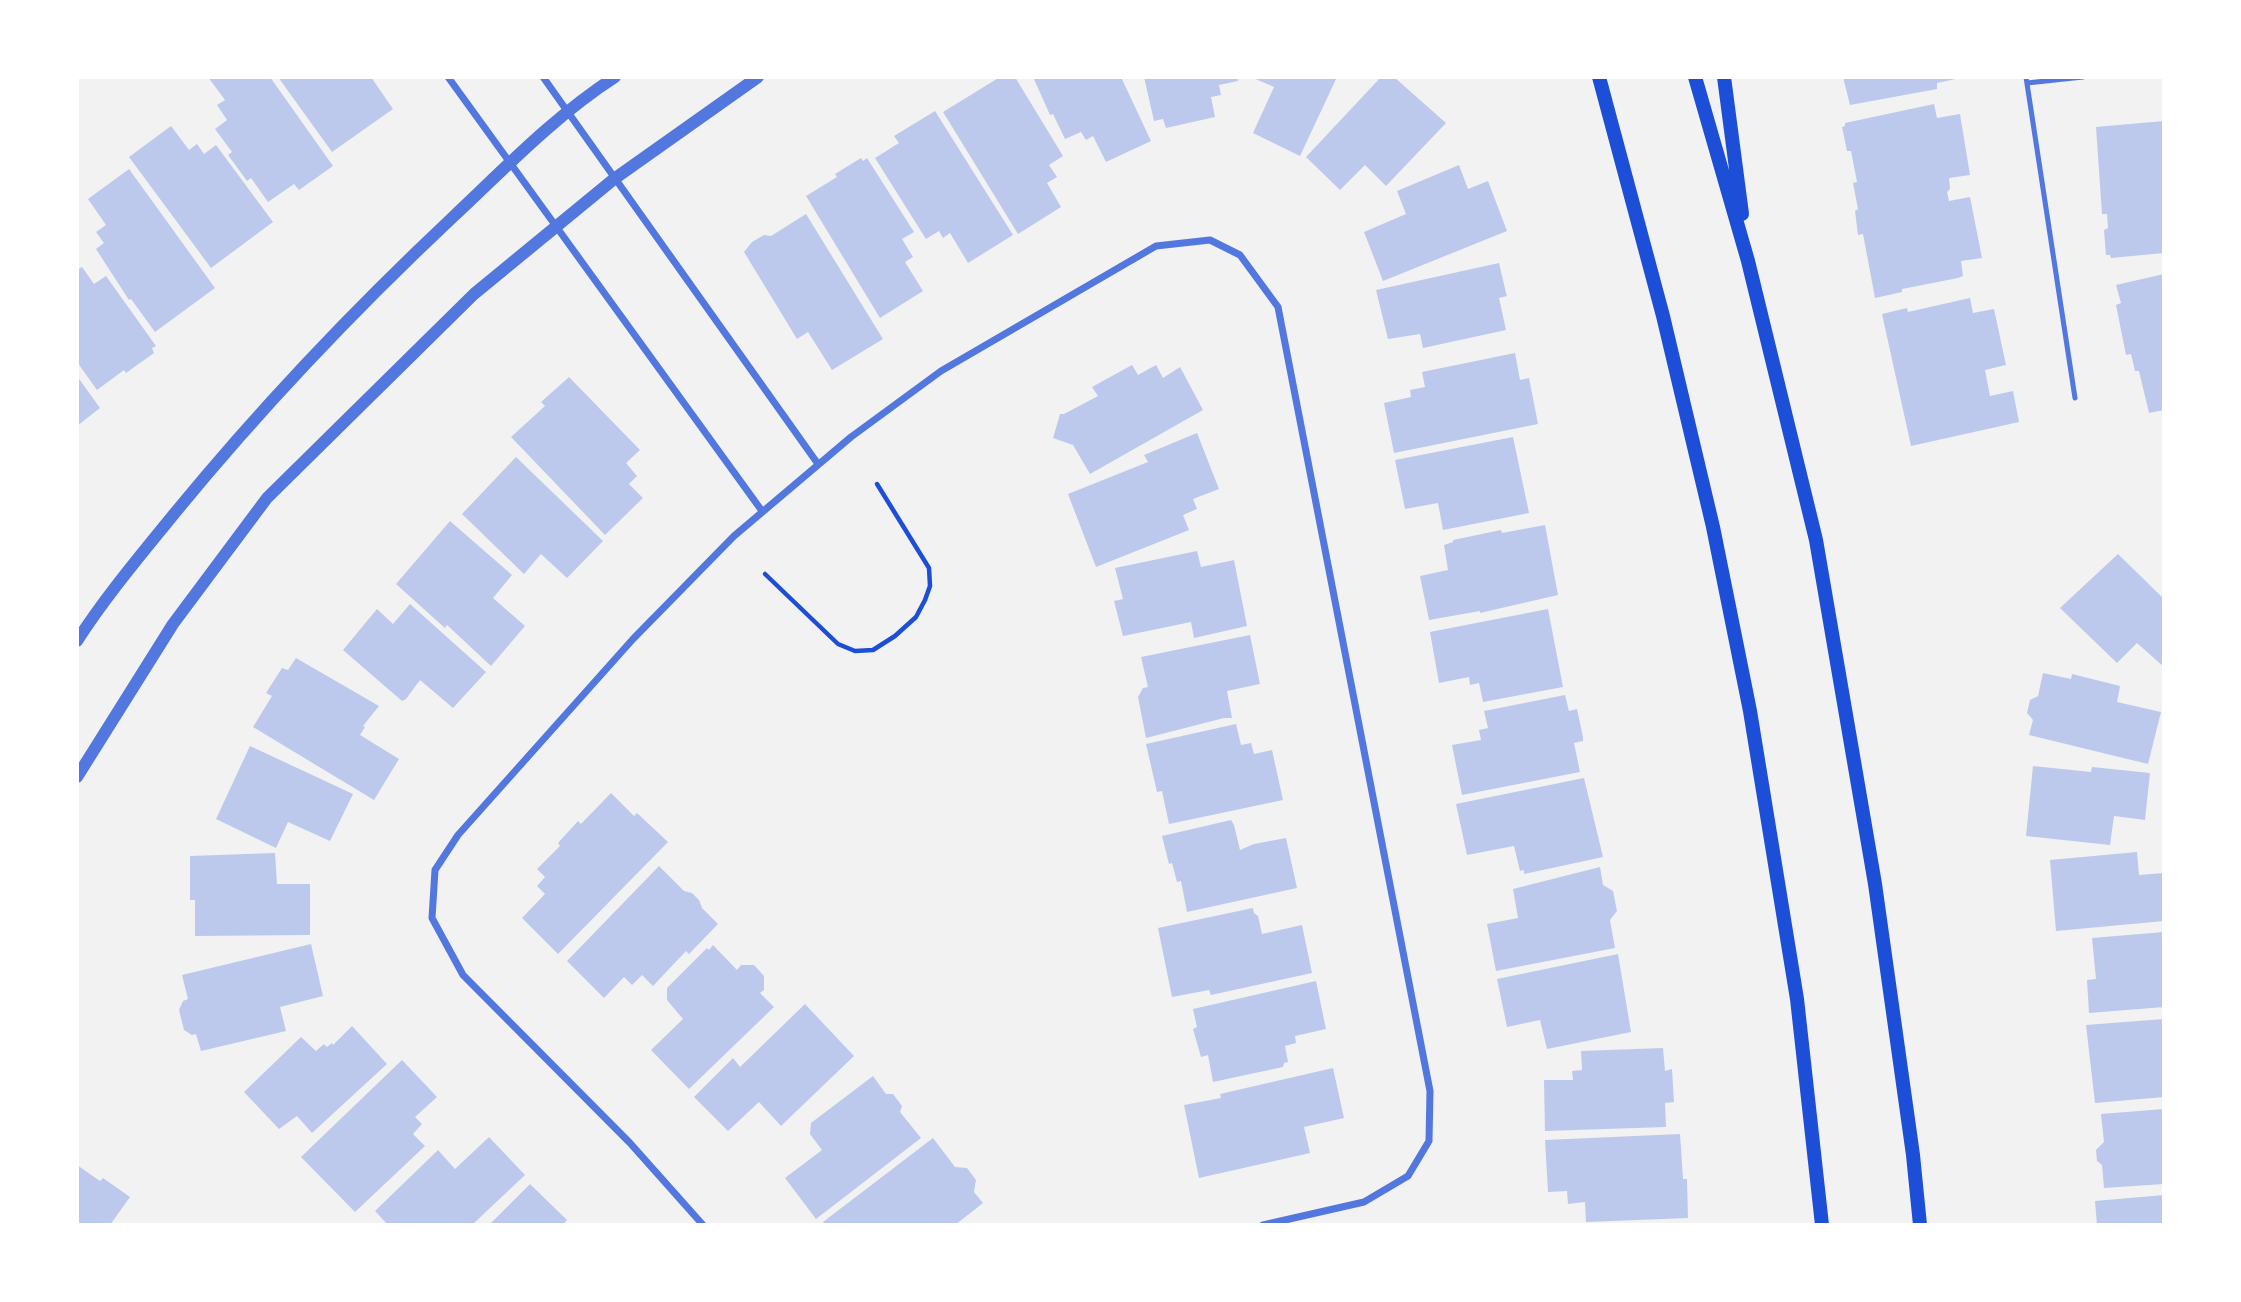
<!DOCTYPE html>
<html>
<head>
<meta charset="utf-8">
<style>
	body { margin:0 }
	#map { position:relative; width:2241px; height:1302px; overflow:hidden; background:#f2f2f2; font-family:Commissioner,sans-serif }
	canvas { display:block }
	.frame { position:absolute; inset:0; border:79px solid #fff; pointer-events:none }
</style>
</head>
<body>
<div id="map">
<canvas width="2241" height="1302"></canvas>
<div class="frame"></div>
</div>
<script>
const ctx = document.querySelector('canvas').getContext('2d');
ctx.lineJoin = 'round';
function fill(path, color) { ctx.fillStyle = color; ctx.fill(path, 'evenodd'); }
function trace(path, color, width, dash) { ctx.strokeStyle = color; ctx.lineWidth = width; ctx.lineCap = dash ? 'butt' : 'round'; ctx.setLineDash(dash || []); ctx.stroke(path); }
fill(new Path2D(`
	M 208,77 L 270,77 L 333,166 L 299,190 L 294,184 L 268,202 L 251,178 L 247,181 L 228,155 L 232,152 L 215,129 L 227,120 L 217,105 L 225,100 Z
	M 278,77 L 371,77 L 393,109 L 332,152 Z
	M 1000,77 L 1015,77 L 1063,156 L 1049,165 L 1057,177 L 1047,183 L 1061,207 L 1018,234 L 943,112 Z
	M 1033,77 L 1121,77 L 1151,141 L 1106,162 L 1093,136 L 1086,140 L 1081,132 L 1065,139 L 1053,114 L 1050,115 Z
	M 1144,77 L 1237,77 L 1238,81 L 1219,85 L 1221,95 L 1211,97 L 1215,117 L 1166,128 L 1163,119 L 1154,121 Z
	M 1251,77 L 1337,77 L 1300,156 L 1253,133 L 1274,87 Z
	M 1381,77 L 1394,77 L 1446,123 L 1386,186 L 1365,165 L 1340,190 L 1306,157 Z
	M 1843,77 L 1960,77 L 1960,78 L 1937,83 L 1937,89 L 1850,105 Z
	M 1934,104 L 1937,118 L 1960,114 L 1970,175 L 1949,178 L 1950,189 L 1947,192 L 1949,201 L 1970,197 L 1982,258 L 1961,261 L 1963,276 L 1958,278 L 1902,289 L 1902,292 L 1875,298 L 1863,234 L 1858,235 L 1855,211 L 1858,209 L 1853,183 L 1857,182 L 1851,151 L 1847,151 L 1842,127 L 1845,126 L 1845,123 Z
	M 935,111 L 1013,235 L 968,263 L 950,233 L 943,238 L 939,231 L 926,239 L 875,158 L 899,143 L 894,136 Z
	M 2164,121 L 2164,253 L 2111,258 L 2110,255 L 2106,255 L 2104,230 L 2108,228 L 2107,214 L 2102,214 L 2096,127 Z
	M 171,126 L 189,150 L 197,144 L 204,154 L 216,145 L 273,222 L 211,268 L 129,157 Z
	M 861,158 L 863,161 L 867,158 L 914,232 L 902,239 L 913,257 L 905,262 L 923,291 L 880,318 L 806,196 L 837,177 L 835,174 Z
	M 1459,165 L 1468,189 L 1488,181 L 1507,231 L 1383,281 L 1364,232 L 1406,214 L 1397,191 Z
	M 129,169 L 215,288 L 155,332 L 131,299 L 129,300 L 96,249 L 104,243 L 96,232 L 106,225 L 88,199 Z
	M 806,214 L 883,339 L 832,370 L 808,332 L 797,339 L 744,252 L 752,242 L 764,235 L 771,236 Z
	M 1499,263 L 1506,293 L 1507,296 L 1499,298 L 1506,330 L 1423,348 L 1420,334 L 1388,339 L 1376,290 Z
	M 82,267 L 94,284 L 106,276 L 156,346 L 152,348 L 154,353 L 126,373 L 124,370 L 97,390 L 77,362 L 77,270 Z
	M 2164,274 L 2164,410 L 2149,413 L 2139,371 L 2135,371 L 2131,354 L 2126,355 L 2116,305 L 2121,303 L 2116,285 Z
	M 1970,298 L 1973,313 L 1994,309 L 2006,365 L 1985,370 L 1990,396 L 2013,391 L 2019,422 L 1911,446 L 1882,314 L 1907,308 L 1908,312 Z
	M 1515,353 L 1520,380 L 1529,378 L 1538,424 L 1394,453 L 1384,403 L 1411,397 L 1410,390 L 1425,387 L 1422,372 Z
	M 1132,365 L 1138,375 L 1156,365 L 1163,378 L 1180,367 L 1203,410 L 1090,474 L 1073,445 L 1053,438 L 1060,414 L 1064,414 L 1098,396 L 1092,387 Z
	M 77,376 L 100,408 L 77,426 Z
	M 569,377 L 640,450 L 626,463 L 637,476 L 629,484 L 643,498 L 605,535 L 511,437 L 545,406 L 541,402 Z
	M 1197,433 L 1219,489 L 1193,499 L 1197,509 L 1183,515 L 1189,530 L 1096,567 L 1068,494 L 1148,462 L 1144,455 Z
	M 1513,437 L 1529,513 L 1443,530 L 1438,503 L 1405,509 L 1395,460 Z
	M 516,457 L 603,541 L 567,578 L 541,554 L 524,574 L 462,514 Z
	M 450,521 L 512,575 L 493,598 L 525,626 L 491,666 L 447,625 L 445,628 L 396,584 Z
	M 1545,525 L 1558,595 L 1480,613 L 1480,611 L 1429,620 L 1420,576 L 1448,570 L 1444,545 L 1453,542 L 1453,540 L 1501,530 L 1502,533 Z
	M 1197,551 L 1201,567 L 1234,560 L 1247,626 L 1194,638 L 1191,622 L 1123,636 L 1114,601 L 1123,599 L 1115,568 Z
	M 2118,554 L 2164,599 L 2164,667 L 2137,643 L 2117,663 L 2060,608 Z
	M 410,604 L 486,672 L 453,708 L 420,680 L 406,699 L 402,701 L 343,650 L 377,609 L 393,624 Z
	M 1548,609 L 1563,687 L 1483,702 L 1479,683 L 1470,685 L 1469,677 L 1439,683 L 1430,632 Z
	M 1250,635 L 1260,684 L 1227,691 L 1232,718 L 1224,718 L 1146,738 L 1138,697 L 1143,688 L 1148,687 L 1141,657 Z
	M 296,658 L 379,706 L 363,726 L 365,727 L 360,735 L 399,759 L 374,800 L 253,727 L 272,696 L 266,693 L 282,668 L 288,670 Z
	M 2043,673 L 2071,679 L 2072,674 L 2120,686 L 2117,702 L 2161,712 L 2148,764 L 2029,735 L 2033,720 L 2027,713 L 2030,700 L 2038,696 Z
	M 1565,695 L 1569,711 L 1577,709 L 1583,737 L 1583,741 L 1574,743 L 1580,772 L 1462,795 L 1452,745 L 1481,740 L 1479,730 L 1488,728 L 1484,711 Z
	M 1236,724 L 1241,745 L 1251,743 L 1254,754 L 1272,750 L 1283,800 L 1169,824 L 1162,791 L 1157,792 L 1146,744 Z
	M 250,746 L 353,794 L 330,841 L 288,822 L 276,848 L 216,819 Z
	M 2033,766 L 2091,772 L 2092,767 L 2150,773 L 2145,820 L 2114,816 L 2110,845 L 2026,836 Z
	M 1584,778 L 1603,857 L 1524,874 L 1524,870 L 1520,871 L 1514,846 L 1467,855 L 1456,804 Z
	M 611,793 L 634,816 L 637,813 L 668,842 L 558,954 L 522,918 L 545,894 L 537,886 L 545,877 L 537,869 L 560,846 L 558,843 L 578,821 L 581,824 Z
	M 1231,820 L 1234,825 L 1240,850 L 1254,844 L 1286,838 L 1297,888 L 1187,912 L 1181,881 L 1177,882 L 1172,863 L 1169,864 L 1162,836 Z
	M 2137,852 L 2139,875 L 2164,873 L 2164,921 L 2056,931 L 2050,860 Z
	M 275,853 L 277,884 L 310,884 L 310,935 L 195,936 L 195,900 L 190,900 L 190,856 Z
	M 659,866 L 684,891 L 692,893 L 699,900 L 702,908 L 718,924 L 689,954 L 686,951 L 653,986 L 642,975 L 632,985 L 624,977 L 604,998 L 567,961 Z
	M 1600,867 L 1603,885 L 1613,891 L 1617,911 L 1610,920 L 1615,948 L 1496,971 L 1487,924 L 1518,918 L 1513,889 Z
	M 1253,908 L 1254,913 L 1258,916 L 1262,934 L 1302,925 L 1312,973 L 1211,995 L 1209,990 L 1172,997 L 1158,928 Z
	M 2164,932 L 2164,1007 L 2089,1013 L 2087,980 L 2096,979 L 2092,938 Z
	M 311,944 L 323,996 L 280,1007 L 286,1031 L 201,1051 L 196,1034 L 192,1035 L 184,1030 L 179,1010 L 183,1001 L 188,999 L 182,975 Z
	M 713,945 L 737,970 L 741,965 L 754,965 L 764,976 L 764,990 L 760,993 L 774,1007 L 689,1089 L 651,1050 L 683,1019 L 667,1000 L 667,988 L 707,948 L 709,950 Z
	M 1618,954 L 1631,1032 L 1547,1049 L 1540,1020 L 1507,1027 L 1497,979 Z
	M 1316,981 L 1326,1029 L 1295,1036 L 1296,1043 L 1285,1046 L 1288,1062 L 1284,1063 L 1283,1067 L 1213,1082 L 1208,1055 L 1201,1057 L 1193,1029 L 1197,1027 L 1193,1009 Z
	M 805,1004 L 854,1056 L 781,1126 L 759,1102 L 728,1131 L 694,1097 L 733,1058 L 740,1067 Z
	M 2164,1019 L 2164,1097 L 2095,1103 L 2086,1025 Z
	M 352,1026 L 387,1064 L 312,1133 L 297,1116 L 279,1129 L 244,1092 L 301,1037 L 316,1051 L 324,1044 L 327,1047 L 332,1043 L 333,1045 Z
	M 1663,1048 L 1665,1071 L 1672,1069 L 1674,1102 L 1665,1103 L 1666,1127 L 1545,1131 L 1544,1080 L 1573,1080 L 1572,1071 L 1582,1070 L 1581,1051 Z
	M 402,1060 L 437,1097 L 415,1117 L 422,1124 L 413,1134 L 425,1146 L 355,1212 L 301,1157 Z
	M 1333,1068 L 1344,1118 L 1304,1127 L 1310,1153 L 1199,1178 L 1184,1105 L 1221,1098 L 1220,1094 Z
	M 873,1076 L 886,1094 L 893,1094 L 902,1106 L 900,1112 L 921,1138 L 816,1219 L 785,1178 L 822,1150 L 810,1134 L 811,1123 Z
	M 2164,1109 L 2164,1184 L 2104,1188 L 2102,1165 L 2097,1161 L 2096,1150 L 2104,1142 L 2101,1114 Z
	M 1680,1134 L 1683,1179 L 1687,1179 L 1688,1218 L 1586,1222 L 1585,1202 L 1568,1204 L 1567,1191 L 1548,1192 L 1545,1140 Z
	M 489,1137 L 525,1175 L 472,1225 L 388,1225 L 375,1211 L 438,1150 L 455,1169 Z
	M 933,1138 L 955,1167 L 967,1168 L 976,1180 L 974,1192 L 983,1203 L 955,1225 L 825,1225 L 823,1222 Z
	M 77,1165 L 100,1181 L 103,1178 L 130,1197 L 110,1225 L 77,1225 Z
	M 530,1184 L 567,1220 L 562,1225 L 489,1225 Z
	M 2164,1195 L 2164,1225 L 2097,1225 L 2095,1201 Z`), '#bdc9ec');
trace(new Path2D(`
	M 765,574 L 838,644 L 855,651 L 873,650 L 895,636 L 916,617 L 925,600 L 930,586 L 929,568 L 877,484`), '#1d4ed8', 4.5);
trace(new Path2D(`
	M 2026,77 L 2075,398
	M 2027,83 L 2083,77`), '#5277de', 5);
trace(new Path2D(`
	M 448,77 L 762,511
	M 543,77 L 818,464
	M 703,1225 L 630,1143 L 463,975 L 432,918 L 435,870 L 458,835 L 633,639 L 734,536 L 851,437 L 941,371 L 1156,246 L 1210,240 L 1240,255 L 1278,307 L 1430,1091 L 1429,1141 L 1408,1176 L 1364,1202 L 1263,1225`), '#5277de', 7);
trace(new Path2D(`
	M 77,641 C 106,596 140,556 174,514 C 260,409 355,309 454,216 C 505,168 556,115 615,77
	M 77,777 L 173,624 L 267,498 L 474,294 L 614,179 L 758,77`), '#5277de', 12);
trace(new Path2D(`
	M 1599,77 L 1663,316 L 1713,527 L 1750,711 L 1797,999 L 1822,1225
	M 1695,77 L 1748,261 L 1816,540 L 1875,884 L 1913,1155 L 1920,1225
	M 1724,77 L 1742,214`), '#1d4ed8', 14);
</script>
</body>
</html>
